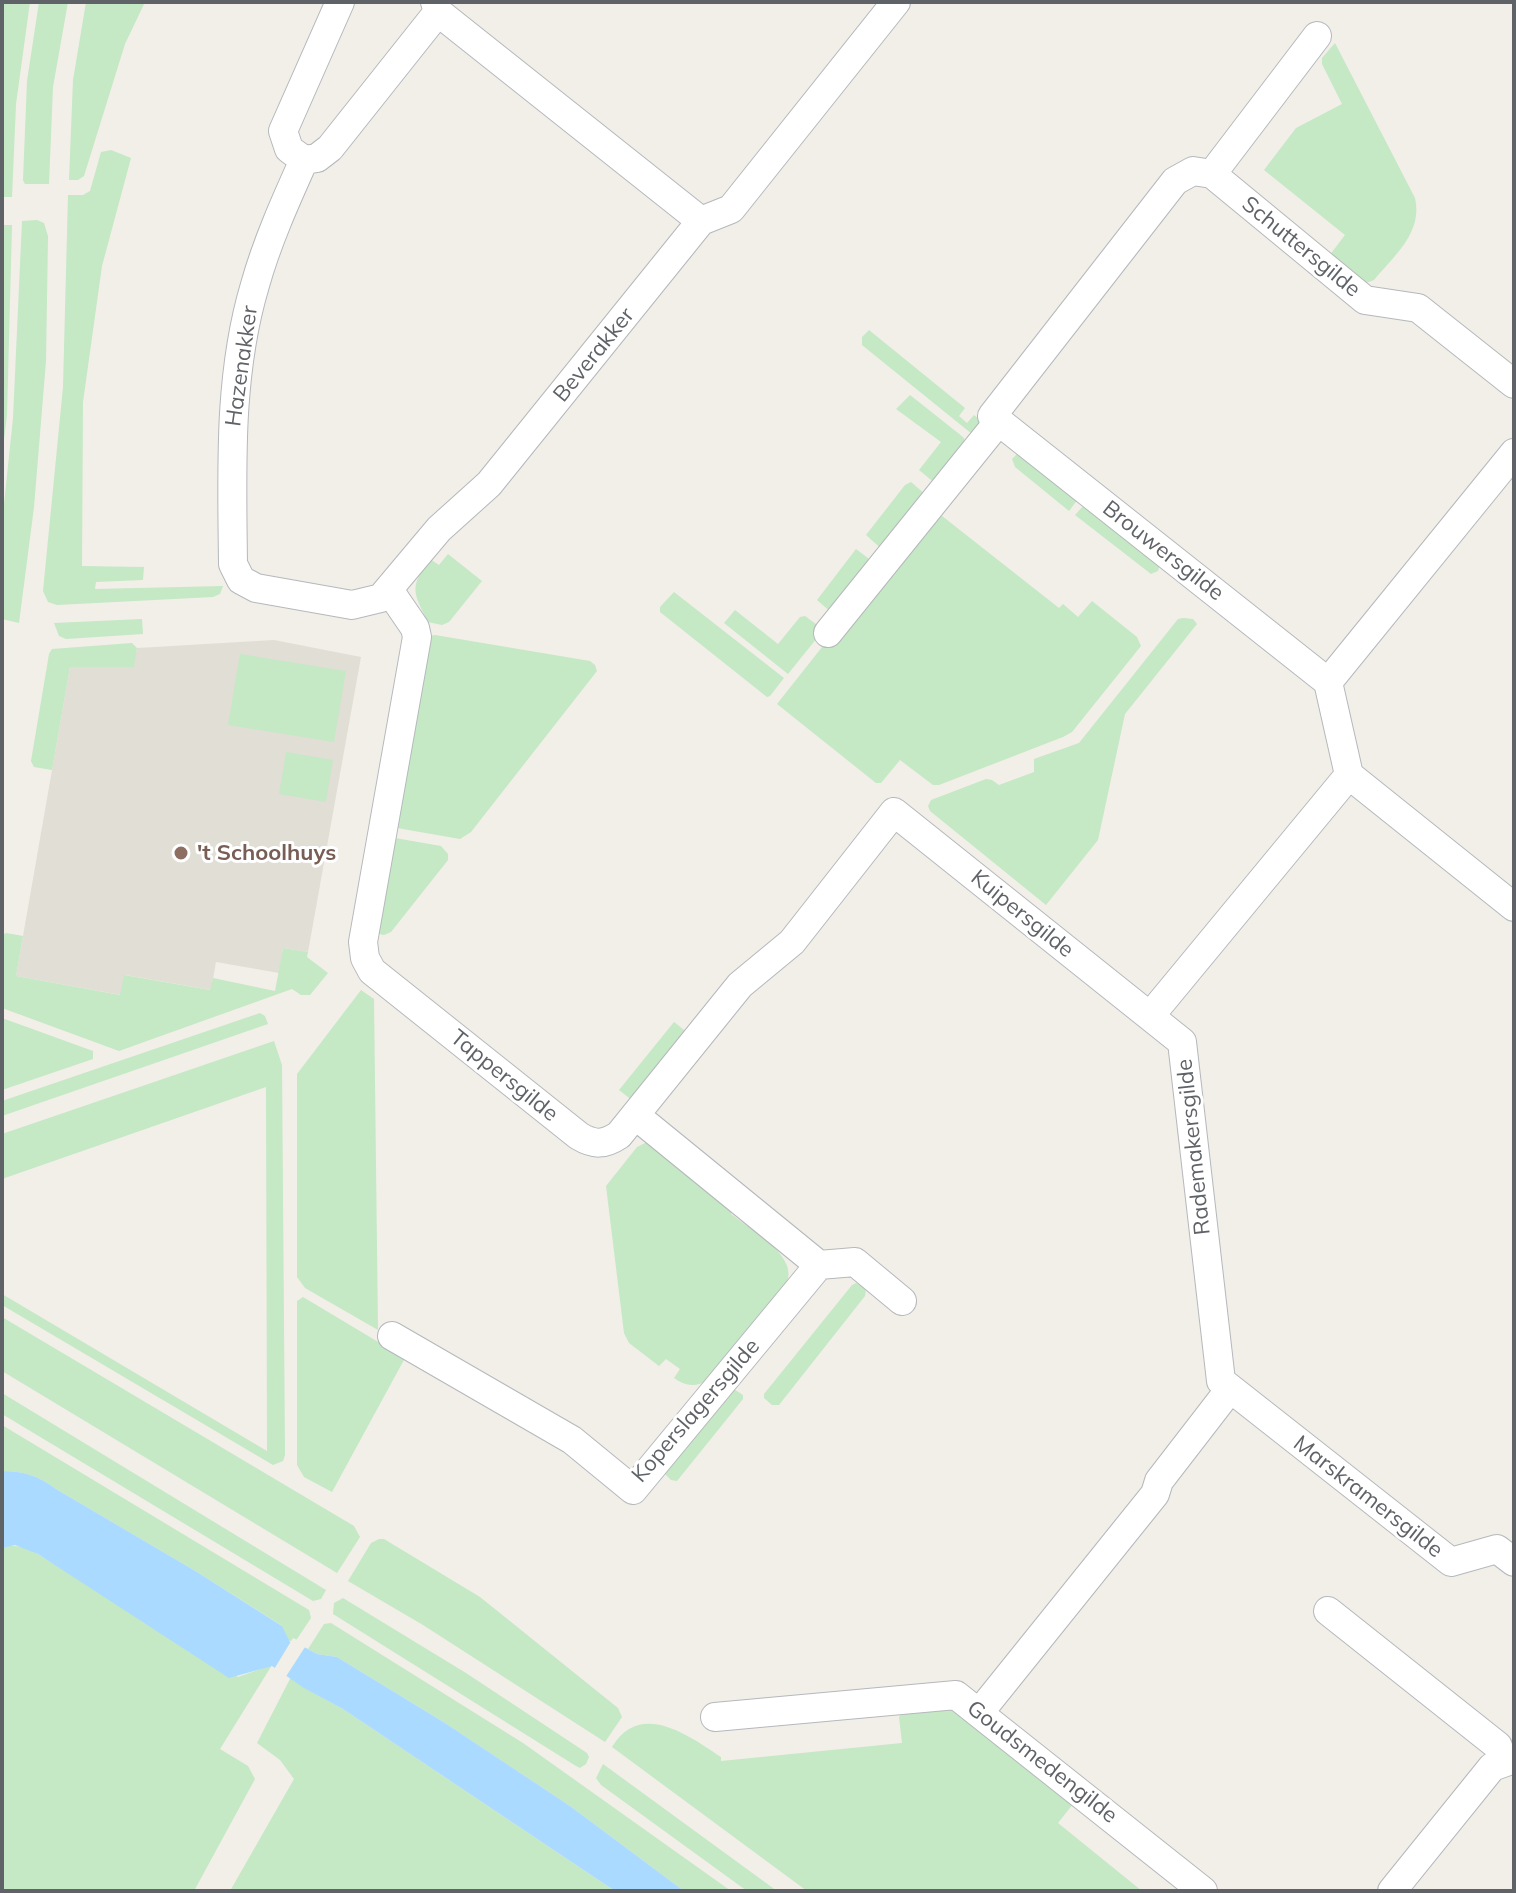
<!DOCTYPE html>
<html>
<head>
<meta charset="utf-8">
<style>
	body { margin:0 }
	#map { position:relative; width:1516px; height:1893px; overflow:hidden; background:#f1efe8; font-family:Mulish,sans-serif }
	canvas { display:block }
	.frame { position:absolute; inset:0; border:4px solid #5f6368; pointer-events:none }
</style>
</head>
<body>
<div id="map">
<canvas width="1516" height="1893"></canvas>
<div class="frame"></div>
</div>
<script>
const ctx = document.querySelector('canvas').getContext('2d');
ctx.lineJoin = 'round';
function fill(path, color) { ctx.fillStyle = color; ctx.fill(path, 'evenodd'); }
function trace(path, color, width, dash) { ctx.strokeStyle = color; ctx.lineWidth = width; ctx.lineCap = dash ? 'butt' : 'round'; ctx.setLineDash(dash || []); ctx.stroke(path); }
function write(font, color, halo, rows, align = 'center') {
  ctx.font = font + ' Mulish,sans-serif'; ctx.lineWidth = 6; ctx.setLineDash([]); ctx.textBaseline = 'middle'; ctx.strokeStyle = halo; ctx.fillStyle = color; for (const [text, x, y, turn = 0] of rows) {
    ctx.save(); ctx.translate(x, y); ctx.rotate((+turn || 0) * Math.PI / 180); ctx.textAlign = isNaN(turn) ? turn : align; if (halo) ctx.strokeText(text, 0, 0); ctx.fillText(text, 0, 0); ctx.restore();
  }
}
fill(new Path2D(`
	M 274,640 L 361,657 L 308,952 L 283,948 L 279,973 L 216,962 L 211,990 L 125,975 L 121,995 L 16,976 L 70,667 L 133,667 L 137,648 Z`), '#e1ded6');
fill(new Path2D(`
	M 2,2 L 30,2 L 16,104 L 12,197 L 2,197 Z
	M 39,2 L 68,2 L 53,87 L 49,184 L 25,184 L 23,180 L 27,81 Z
	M 86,2 L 145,2 L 125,44 L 84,176 L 78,180 L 69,180 L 73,80 Z
	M 1335,43 L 1415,198 C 1423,232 1395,255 1374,280 L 1366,283 L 1329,256 L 1345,235 L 1264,170 L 1296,128 L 1342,104 L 1322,64 L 1322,58 Z
	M 111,150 L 131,158 L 102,266 L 83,402 L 82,566 L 144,567 L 143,580 L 96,582 L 95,589 L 223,586 L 220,594 L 213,597 L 57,605 L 48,602 L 43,591 L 63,387 L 68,195 L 83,195 L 90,191 L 101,152 Z
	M 37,220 L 44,223 L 48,236 L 46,361 L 34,507 L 19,623 L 2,619 L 2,523 L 13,418 L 22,221 Z
	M 2,225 L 12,225 L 7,415 L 2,456 Z
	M 869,330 L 965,408 L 959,416 L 967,423 L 974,415 L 987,425 L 972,434 L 862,345 L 862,337 Z
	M 910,395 L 963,437 L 967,444 L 936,484 L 919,470 L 941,442 L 896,409 Z
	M 1018,453 L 1078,499 L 1069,511 L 1015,467 L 1012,459 Z
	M 911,482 L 926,495 L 885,552 L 866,535 L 905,485 Z
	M 1085,504 L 1160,564 L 1158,571 L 1151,574 L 1075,515 Z
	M 937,512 L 1059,608 L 1063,604 L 1078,617 L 1092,601 L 1137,637 L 1141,646 L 1072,732 L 1063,737 L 939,785 L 933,785 L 900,760 L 881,783 L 876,783 L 777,704 L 830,637 Z
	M 856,549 L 873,562 L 833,614 L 817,600 Z
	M 448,554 L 482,581 L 449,622 L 442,625 L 428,622 C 413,592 409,587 430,559 L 439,565 Z
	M 674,592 L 784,678 L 770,696 L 767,697 L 660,612 L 660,607 Z
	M 735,610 L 778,644 L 800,617 L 805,616 L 820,627 L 821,633 L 788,674 L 724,623 Z
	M 1183,618 L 1193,619 L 1197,624 L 1125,714 L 1098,840 L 1046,905 L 930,811 L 928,806 L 931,800 L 986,779 L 992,780 L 999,785 L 1034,772 L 1034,759 L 1079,743 L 1178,619 Z
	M 142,619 L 143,634 L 66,639 L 59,636 L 54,623 Z
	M 435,635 L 590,661 L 595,665 L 597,671 L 471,832 L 460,839 L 397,828 L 429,636 Z
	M 132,643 L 137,648 L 134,667 L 70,667 L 52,770 L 34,767 L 31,761 L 49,654 L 52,649 Z
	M 240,654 L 346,671 L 334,742 L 228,725 Z
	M 286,752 L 333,760 L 326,802 L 279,794 Z
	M 395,838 L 441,846 L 448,854 L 448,860 L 391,932 L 384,935 L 375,933 Z
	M 6,933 L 23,936 L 16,976 L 120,995 L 124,975 L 210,990 L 213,978 L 275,991 L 283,948 L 308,952 L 307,957 L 328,973 L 310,995 L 301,995 L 292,989 L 119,1051 L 2,1008 L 2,935 Z
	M 361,990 L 374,999 L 378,1330 L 305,1288 L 297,1277 L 297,1074 Z
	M 260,1013 L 265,1016 L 268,1024 L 2,1116 L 2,1101 Z
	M 2,1018 L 93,1051 L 93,1059 L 2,1090 Z
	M 674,1022 L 688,1033 L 633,1101 L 619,1090 Z
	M 274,1041 L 282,1065 L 285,1455 L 283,1461 L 273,1465 L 2,1305 L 2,1294 L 267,1451 L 266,1087 L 2,1179 L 2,1134 Z
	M 647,1142 L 733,1208 L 731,1214 C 751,1230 798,1255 787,1283 L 709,1380 C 696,1387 686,1387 674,1378 L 680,1369 L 666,1359 L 659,1366 L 629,1343 L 624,1333 L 606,1186 L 637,1147 Z
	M 856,1283 L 866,1289 L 865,1296 L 779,1405 L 772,1405 L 764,1398 L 764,1394 L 852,1285 Z
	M 303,1297 L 405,1358 L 332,1492 L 304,1477 L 297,1465 L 297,1301 Z
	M 2,1317 L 354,1526 L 360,1537 L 337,1573 L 2,1371 Z
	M 732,1388 L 743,1395 L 743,1399 L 677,1481 L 671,1480 L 664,1473 Z
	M 2,1393 L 326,1590 L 321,1599 L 313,1601 L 2,1414 Z
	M 2,1425 L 309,1610 L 311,1618 L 295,1642 L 287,1640 L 281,1625 L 197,1572 L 56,1489 C 39,1476 24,1471 2,1471 Z
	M 379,1539 L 384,1539 L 480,1597 L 618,1708 L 622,1717 L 605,1742 L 423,1625 L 348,1581 L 371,1543 Z
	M 7,1545 L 23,1547 L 38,1554 L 238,1677 L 272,1665 L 220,1749 L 248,1766 L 255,1779 L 194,1891 L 2,1891 L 2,1548 Z
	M 343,1598 L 466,1673 L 587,1753 L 589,1757 L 586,1764 L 580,1768 L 576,1766 L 333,1614 L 334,1603 Z
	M 331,1623 L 523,1743 L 731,1891 L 684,1891 L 570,1806 L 445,1723 L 337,1657 L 317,1654 L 308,1649 L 324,1624 Z
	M 291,1677 L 305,1688 L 343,1709 L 615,1891 L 230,1891 L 294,1779 L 280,1760 L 257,1743 Z
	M 949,1704 L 1077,1799 L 1058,1823 L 1142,1891 L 807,1891 L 612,1747 C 640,1700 688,1735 721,1757 L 721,1761 L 902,1743 L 899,1717 L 902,1712 Z
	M 603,1764 L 777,1891 L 747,1891 L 601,1785 L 596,1778 Z`), '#c5e8c5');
fill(new Path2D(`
	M 2,1471 C 24,1471 39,1476 56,1489 L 197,1572 L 282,1626 L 290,1642 L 295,1642 L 317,1654 L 337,1657 L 445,1723 L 570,1806 L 684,1891 L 615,1891 L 343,1709 L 304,1688 L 272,1666 L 229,1678 L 38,1554 L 15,1545 L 2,1548 Z`), '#aadaff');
fill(new Path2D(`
	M 293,1638 L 307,1644 L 285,1678 L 273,1671 Z`), '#f1efe8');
const street = new Path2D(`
	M 340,2 L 283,131 L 289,149 L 304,160 C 286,200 267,242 255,285 C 228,375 232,470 233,564 L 241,580 L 256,588 L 352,605 L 381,598 L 439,529 L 489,484 L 701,221 L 731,209 L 896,2
	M 435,2 L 438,12 L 701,221
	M 304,160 L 317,158 L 330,148 L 438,12
	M 1212,174 L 1317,36
	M 389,590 L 415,628 L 417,637 L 363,942 L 365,958 L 372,971 L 579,1136 C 594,1145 604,1145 619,1135 L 740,985 L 792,942 L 894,812 L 1182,1042 L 1221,1381 L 1451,1562 L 1497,1549 L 1514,1562
	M 828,633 L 999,421
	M 1328,682 L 992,416 L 1175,181 L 1193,171 L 1212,174 L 1365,300 L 1418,308 L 1514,384
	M 1328,682 L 1514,453
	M 1328,682 L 1349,775
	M 1349,775 L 1514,907
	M 1150,1016 L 1349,775
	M 635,1115 L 819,1265 L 855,1262 L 902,1301
	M 392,1336 L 572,1440 L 633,1490 L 819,1265
	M 1328,1611 L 1498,1746 L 1502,1763
	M 979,1713 L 1155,1494 L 1159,1481 L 1230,1389
	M 715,1717 L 956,1695 L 1203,1891
	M 1392,1891 L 1492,1767 L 1514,1759`);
trace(street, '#b5b8bc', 30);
trace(street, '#fff', 28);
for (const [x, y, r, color] of [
	[181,853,8,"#8d6e63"]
]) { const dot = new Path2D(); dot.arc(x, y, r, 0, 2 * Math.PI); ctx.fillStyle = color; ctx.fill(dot); trace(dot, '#fff', 3); }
write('22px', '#5f6368', '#fff', [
	["Schuttersgilde",1301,247,39],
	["Beverakker",594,355,-51],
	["Hazenakker",242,366,-82],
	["Brouwersgilde",1163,551,38],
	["Kuipersgilde",1022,914,39],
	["Tappersgilde",504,1076,39],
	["Rademakersgilde",1194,1147,-96],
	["Koperslagersgilde",696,1411,-49],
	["Marskramersgilde",1368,1497,38],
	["Goudsmedengilde",1042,1762,38]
]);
write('bold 22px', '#785e54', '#fff', [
	["'t Schoolhuys",197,853]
], 'left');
</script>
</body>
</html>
